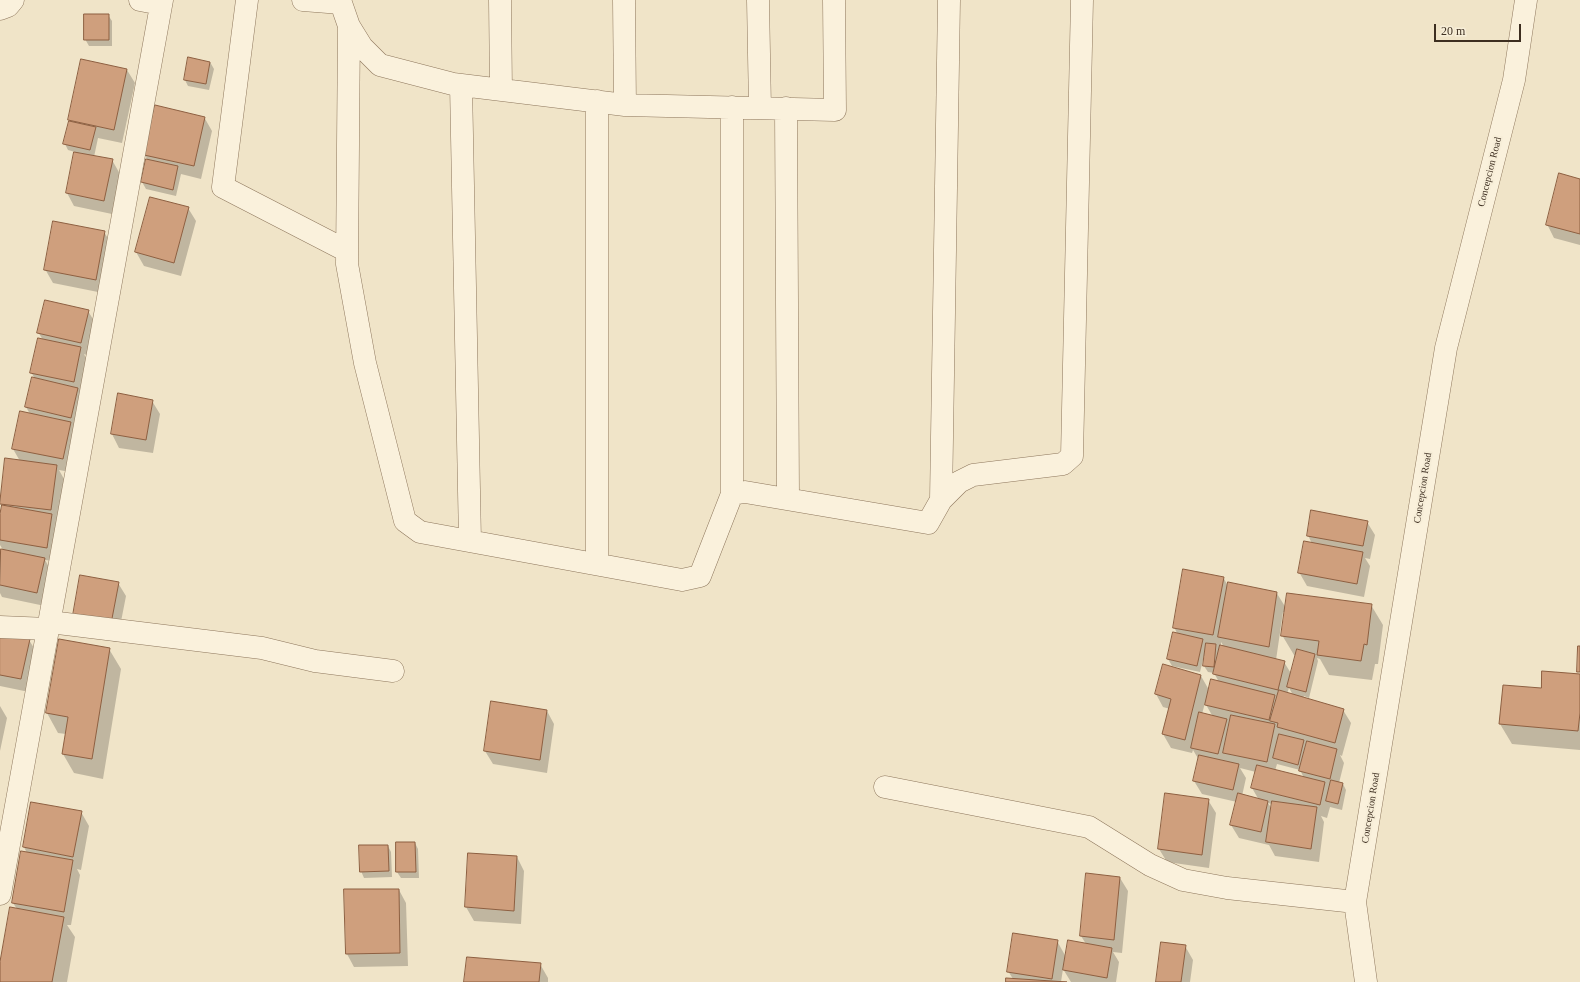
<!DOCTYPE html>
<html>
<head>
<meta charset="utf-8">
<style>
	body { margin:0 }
	#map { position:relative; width:1580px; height:982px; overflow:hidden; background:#f0e4c8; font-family:"Times New Roman",serif }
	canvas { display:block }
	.scale { position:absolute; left:1434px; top:24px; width:87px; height:18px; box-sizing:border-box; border:2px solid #3d2e20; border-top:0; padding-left:5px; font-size:12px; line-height:14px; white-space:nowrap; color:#3d2e20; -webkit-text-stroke:3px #f7eed8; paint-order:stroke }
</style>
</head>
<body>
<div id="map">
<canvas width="1580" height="982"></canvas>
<div class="scale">20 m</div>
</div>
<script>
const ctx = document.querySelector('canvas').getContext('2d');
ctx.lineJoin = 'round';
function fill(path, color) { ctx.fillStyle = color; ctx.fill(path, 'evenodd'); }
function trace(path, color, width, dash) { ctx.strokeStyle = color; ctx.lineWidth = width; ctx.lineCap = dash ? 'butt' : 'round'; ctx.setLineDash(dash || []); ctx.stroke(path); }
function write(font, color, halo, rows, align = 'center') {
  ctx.font = font + ' "Times New Roman",serif'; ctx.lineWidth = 4; ctx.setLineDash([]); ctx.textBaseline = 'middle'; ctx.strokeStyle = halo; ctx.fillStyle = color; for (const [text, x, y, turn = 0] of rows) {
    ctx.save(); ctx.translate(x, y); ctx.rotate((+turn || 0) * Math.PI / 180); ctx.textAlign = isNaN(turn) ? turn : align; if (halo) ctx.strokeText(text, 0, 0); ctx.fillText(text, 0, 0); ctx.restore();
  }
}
fill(new Path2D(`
	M 108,15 L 112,21 L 112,46 L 89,46 L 85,39 Z
	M 82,60 L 127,70 L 135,83 L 122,143 L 98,138 L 94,157 L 112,160 L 120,174 L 112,214 L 74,206 L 67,193 L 75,152 L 68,150 L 65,144 Z
	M 210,62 L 214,69 L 209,90 L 188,86 L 185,80 Z
	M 204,117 L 212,131 L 201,179 L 181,174 L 176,196 L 146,189 L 142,182 L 147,159 L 145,155 Z
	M 1580,180 L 1580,245 L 1554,238 L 1547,224 Z
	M 188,208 L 196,221 L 181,276 L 144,266 L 136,252 Z
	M 104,232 L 112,245 L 103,293 L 53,283 L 45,269 Z
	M 88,311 L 96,324 L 89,356 L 84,354 L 88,362 L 70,472 L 59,470 L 64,479 L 54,561 L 45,560 L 52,572 L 45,606 L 2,597 L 0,593 L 0,557 L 1,550 L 3,550 L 0,545 L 0,519 L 2,507 L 0,501 L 6,459 L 20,461 L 13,449 L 30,414 L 26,407 L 35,379 L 31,372 L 43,340 L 38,332 Z
	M 119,394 L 152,401 L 160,414 L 153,453 L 119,448 L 112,434 Z
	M 1367,522 L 1375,535 L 1370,559 L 1365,558 L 1370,566 L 1364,597 L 1307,586 L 1299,572 L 1312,544 L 1308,535 Z
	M 1223,577 L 1228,586 L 1276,592 L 1286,608 L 1371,605 L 1383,625 L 1378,664 L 1375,664 L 1372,680 L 1329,675 L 1320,659 L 1317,658 L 1318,661 L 1309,698 L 1304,696 L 1303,698 L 1343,710 L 1351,723 L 1342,756 L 1340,755 L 1344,763 L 1339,783 L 1343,784 L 1346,790 L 1342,810 L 1330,807 L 1327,818 L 1321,816 L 1324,822 L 1319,862 L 1275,856 L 1269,845 L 1239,838 L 1231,825 L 1237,802 L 1202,794 L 1194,781 L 1199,760 L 1193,750 L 1192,753 L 1171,748 L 1163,734 L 1170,709 L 1163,707 L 1156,694 L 1163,666 L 1201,676 L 1209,690 L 1219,682 L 1214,673 L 1208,672 L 1204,666 L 1205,656 L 1204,656 L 1200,672 L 1172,666 L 1168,659 L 1178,635 L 1174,627 ZM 1283,612 L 1285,612 L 1282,635 L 1294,655 L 1296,656 L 1292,675 L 1284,662 L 1276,660 ZM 1221,642 L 1224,647 L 1221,646 ZM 1289,688 L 1293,695 L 1287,694 ZM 1205,703 L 1213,717 L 1202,714 ZM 1277,764 L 1300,770 L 1304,778 L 1275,771 ZM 1240,768 L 1256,772 L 1252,788 L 1259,800 L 1242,796 L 1246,778 ZM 1268,803 L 1272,804 L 1272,809 Z
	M 118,583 L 126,596 L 117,642 L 81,635 Z
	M 0,633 L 29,640 L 37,653 L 29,692 L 0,686 Z
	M 109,649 L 121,669 L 103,779 L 74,773 L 63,754 L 66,734 L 58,733 L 47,713 Z
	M 1580,675 L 1580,750 L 1512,744 L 1500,724 L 1542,689 Z
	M 0,706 L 7,718 L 0,751 Z
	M 547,711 L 554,724 L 547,773 L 493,764 L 485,751 Z
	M 1208,800 L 1216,813 L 1209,868 L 1167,862 L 1159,849 Z
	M 81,812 L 89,826 L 81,870 L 77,869 L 80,875 L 71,925 L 67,925 L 75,937 L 67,982 L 0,982 L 0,967 L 17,909 L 13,903 L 27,853 L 24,847 Z
	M 415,843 L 418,849 L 419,878 L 401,878 L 397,872 Z
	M 388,846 L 391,852 L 392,877 L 364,878 L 361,871 Z
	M 469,854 L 517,857 L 524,871 L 521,924 L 474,921 L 466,907 Z
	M 1087,874 L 1120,878 L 1128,891 L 1122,953 L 1113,952 L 1119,962 L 1116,982 L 1071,982 L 1063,969 L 1061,982 L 1007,982 L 1013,979 L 1008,971 L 1057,941 L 1066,957 L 1086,944 L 1081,936 Z
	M 399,890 L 406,903 L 408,966 L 354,967 L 347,954 Z
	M 1185,946 L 1193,960 L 1190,982 L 1157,982 Z
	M 540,964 L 548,978 L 548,982 L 465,982 Z`), '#0003');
const building = new Path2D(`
	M 84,14 L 109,14 L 109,40 L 84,40 Z
	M 188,57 L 210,62 L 206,84 L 184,80 Z
	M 81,59 L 127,69 L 114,130 L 68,120 Z
	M 155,105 L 205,117 L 194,166 L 144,155 Z
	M 69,121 L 96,127 L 90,150 L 63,144 Z
	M 74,152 L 113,159 L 104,201 L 66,193 Z
	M 146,159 L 178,166 L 173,190 L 141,182 Z
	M 1559,173 L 1580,179 L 1580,234 L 1546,225 Z
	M 150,197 L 189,207 L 174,263 L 135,252 Z
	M 53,221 L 105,231 L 96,280 L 44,270 Z
	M 45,300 L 89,310 L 81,343 L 37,333 Z
	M 38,338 L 81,347 L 74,382 L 30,373 Z
	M 32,377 L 78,388 L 71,418 L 25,407 Z
	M 118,393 L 153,400 L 146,440 L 111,434 Z
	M 20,411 L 71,422 L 63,459 L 12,449 Z
	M 5,458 L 57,465 L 51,510 L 0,504 Z
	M 2,505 L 52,514 L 47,548 L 0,540 L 0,514 Z
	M 1311,510 L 1368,521 L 1363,546 L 1307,536 Z
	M 1304,541 L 1363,552 L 1357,584 L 1298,573 Z
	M 1,549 L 45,558 L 37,593 L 0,585 Z
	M 1183,569 L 1224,577 L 1213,635 L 1173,628 Z
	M 80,575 L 119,582 L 110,629 L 72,621 Z
	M 1228,582 L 1277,592 L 1269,647 L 1218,637 Z
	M 1287,593 L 1372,604 L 1367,645 L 1364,644 L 1361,661 L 1317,655 L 1319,641 L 1281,636 Z
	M 0,632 L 30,639 L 21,679 L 0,675 Z
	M 1173,632 L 1203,639 L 1197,666 L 1167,659 Z
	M 59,639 L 110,648 L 92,759 L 62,754 L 68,717 L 46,713 Z
	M 1206,643 L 1216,644 L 1214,667 L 1203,666 Z
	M 1220,645 L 1285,661 L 1278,690 L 1213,674 Z
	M 1578,646 L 1580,646 L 1580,672 L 1577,672 Z
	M 1297,649 L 1315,654 L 1306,692 L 1287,687 Z
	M 1163,664 L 1201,675 L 1185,740 L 1162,734 L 1171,699 L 1155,694 Z
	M 1542,671 L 1580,674 L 1580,713 L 1578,731 L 1499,724 L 1503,685 L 1541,688 Z
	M 1211,679 L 1275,695 L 1269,720 L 1205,705 Z
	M 1279,690 L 1344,709 L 1335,743 L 1277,727 L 1278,723 L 1270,721 Z
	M 491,701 L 547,710 L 540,760 L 484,751 Z
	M 1199,712 L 1227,719 L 1218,754 L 1191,748 Z
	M 1231,715 L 1275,724 L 1267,762 L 1223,753 Z
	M 1279,734 L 1304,740 L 1298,765 L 1273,758 Z
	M 1307,741 L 1337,749 L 1330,779 L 1299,771 Z
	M 1199,755 L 1239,764 L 1233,790 L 1193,781 Z
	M 1257,765 L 1325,782 L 1320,805 L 1251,788 Z
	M 1331,780 L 1343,783 L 1338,804 L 1326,801 Z
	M 1165,793 L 1209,799 L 1202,855 L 1158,849 Z
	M 1238,793 L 1268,801 L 1261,832 L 1230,825 Z
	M 1272,801 L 1317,807 L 1311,849 L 1266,842 Z
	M 31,802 L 82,811 L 73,857 L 23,847 Z
	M 396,842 L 415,842 L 416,872 L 396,872 Z
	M 359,845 L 388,845 L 389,871 L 360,872 Z
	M 21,851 L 73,860 L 64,912 L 12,903 Z
	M 468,853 L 517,856 L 514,911 L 465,907 Z
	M 1086,873 L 1120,877 L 1114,940 L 1080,936 Z
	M 344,889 L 399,889 L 400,953 L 346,954 Z
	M 10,907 L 64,917 L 52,982 L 0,982 L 0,962 Z
	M 1013,933 L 1058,940 L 1052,979 L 1007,972 Z
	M 1068,940 L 1112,948 L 1107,978 L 1063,970 Z
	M 1161,942 L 1186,945 L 1181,982 L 1156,982 Z
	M 467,957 L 541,963 L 539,982 L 464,982 Z
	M 1006,978 L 1067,982 L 1006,982 Z`);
fill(building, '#cf9f7d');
trace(building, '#8d5f41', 1);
const minor = new Path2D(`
	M 140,0 L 161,4
	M 247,0 L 223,187 L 347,251
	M 303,0 L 341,3 L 349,26 L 362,47 L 380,65 L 453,84 L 625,105 L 835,110 L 834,0
	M 500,0 L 501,90
	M 624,0 L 625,105
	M 758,0 L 760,108
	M 0,9 L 8,6 L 13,0
	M 349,26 L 347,264 L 365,363 L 405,521 L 420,532 L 682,580 L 700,576 L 732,494 L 745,492 L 928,523 L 941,500 L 959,482 L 973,475 L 1063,464 L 1072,456 L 1082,0
	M 461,85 L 470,541
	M 597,101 L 597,564
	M 732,107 L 732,494
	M 786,108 L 788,498
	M 941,500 L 949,0
	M 50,622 L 262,648 L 315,661 L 393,671
	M 0,627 L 48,629
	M 885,787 L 1089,827 L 1150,865 L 1183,880 L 1227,888 L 1355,902
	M 0,894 L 162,0
	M 1366,982 L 1355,902 L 1446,348 L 1514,80 L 1526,0`);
trace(minor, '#8d765c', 23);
trace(minor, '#faf1dc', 22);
write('10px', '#3d2e20', '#f7eed8', [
	["Concepcion Road",1490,172,-76],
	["Concepcion Road",1423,488,-81],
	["Concepcion Road",1371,808,-81]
]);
</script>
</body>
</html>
